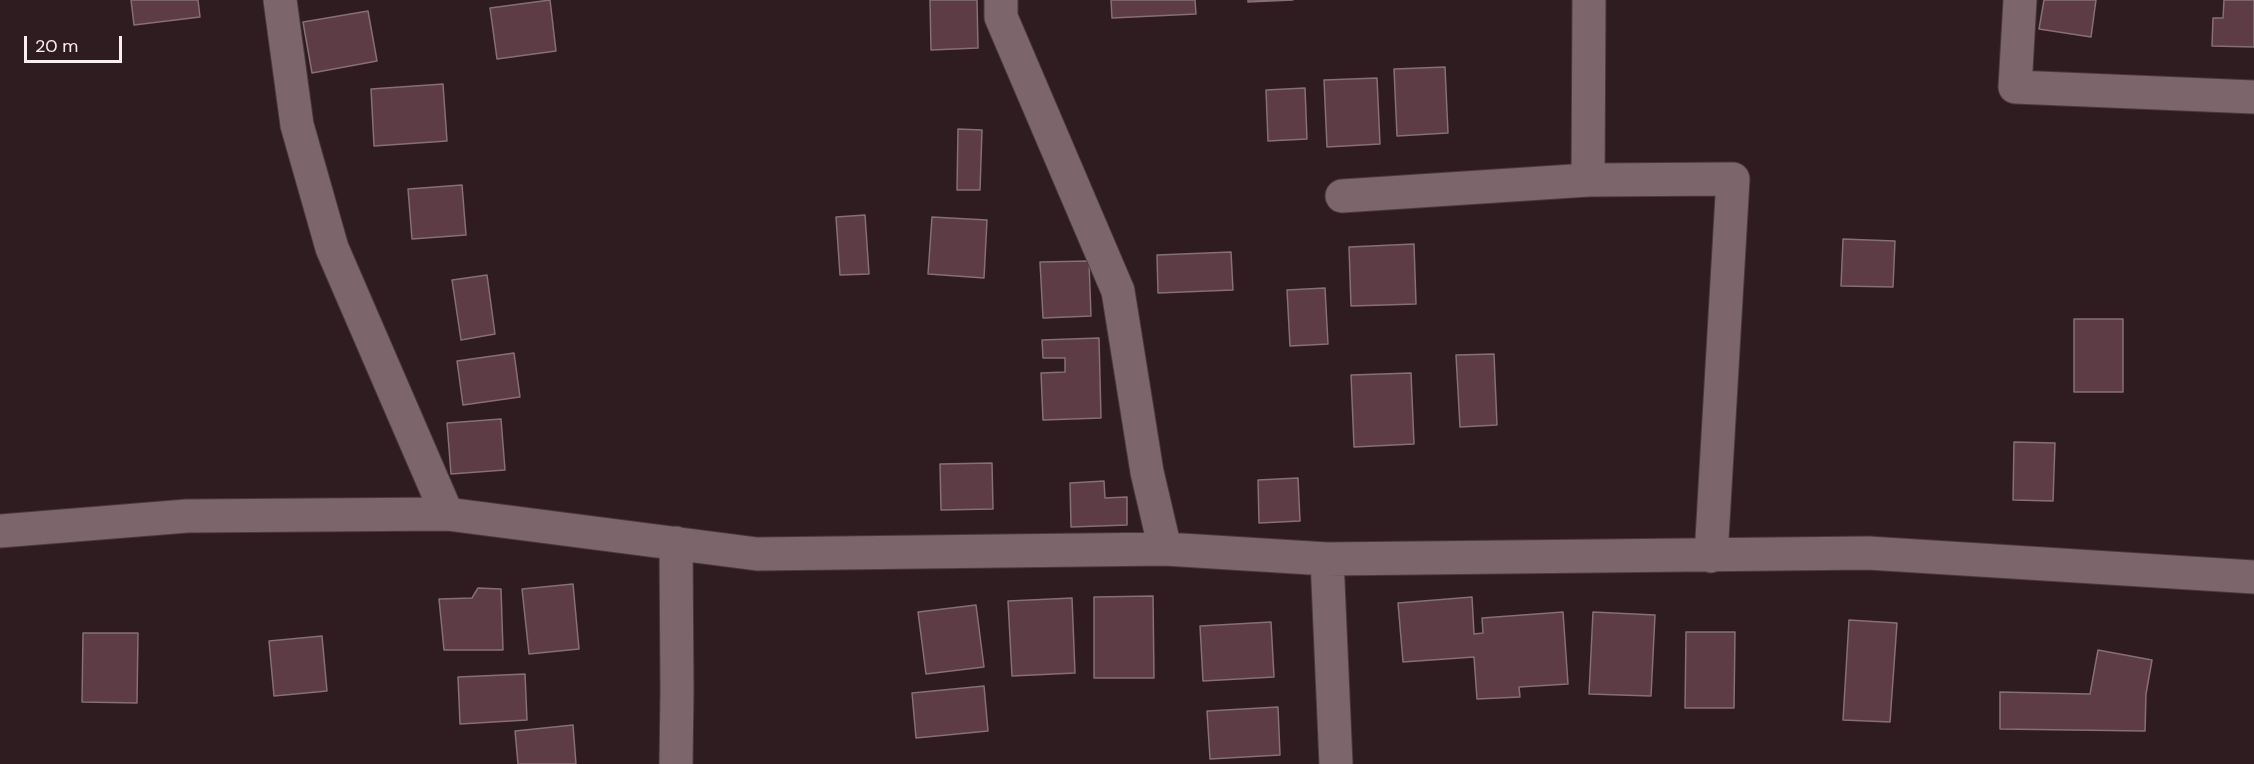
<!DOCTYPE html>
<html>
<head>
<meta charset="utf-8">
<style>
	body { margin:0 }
	#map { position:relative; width:2254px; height:764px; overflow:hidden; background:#2e1c21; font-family:"DM Sans",sans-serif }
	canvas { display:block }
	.scale { position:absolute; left:24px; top:36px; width:98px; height:27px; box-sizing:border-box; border:3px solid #fbeef1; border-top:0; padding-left:8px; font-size:18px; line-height:21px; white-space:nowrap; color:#fbeef1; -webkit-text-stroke:4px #2e1c21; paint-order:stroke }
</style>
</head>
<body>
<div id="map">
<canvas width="2254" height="764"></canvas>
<div class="scale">20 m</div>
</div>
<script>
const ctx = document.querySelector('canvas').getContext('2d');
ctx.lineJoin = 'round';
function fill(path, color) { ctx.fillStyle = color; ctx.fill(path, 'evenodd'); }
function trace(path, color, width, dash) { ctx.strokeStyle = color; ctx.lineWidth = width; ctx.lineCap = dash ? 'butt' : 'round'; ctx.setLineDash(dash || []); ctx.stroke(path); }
const building = new Path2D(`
	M 131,0 L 198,0 L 200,17 L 134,25 Z
	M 550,0 L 556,51 L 497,59 L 490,8 Z
	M 930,0 L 977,0 L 978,48 L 931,50 Z
	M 1111,0 L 1195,0 L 1196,14 L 1112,18 Z
	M 1248,0 L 1293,0 L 1248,2 Z
	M 2044,0 L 2096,0 L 2091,37 L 2039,29 Z
	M 2224,0 L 2254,0 L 2254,47 L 2212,46 L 2213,18 L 2223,18 Z
	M 368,11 L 377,61 L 312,73 L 303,22 Z
	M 1445,67 L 1448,133 L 1397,136 L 1394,69 Z
	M 1377,78 L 1380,144 L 1327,147 L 1324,80 Z
	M 443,84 L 447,141 L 374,146 L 371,89 Z
	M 1305,88 L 1307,139 L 1268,141 L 1266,90 Z
	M 958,129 L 982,130 L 980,190 L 957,190 Z
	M 462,185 L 466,235 L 412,239 L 408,189 Z
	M 865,215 L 869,274 L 840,275 L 836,217 Z
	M 932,217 L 987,220 L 984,278 L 928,274 Z
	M 1843,239 L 1895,241 L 1893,287 L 1841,286 Z
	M 1414,244 L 1416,304 L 1351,306 L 1349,247 Z
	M 1231,252 L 1233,290 L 1158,293 L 1157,255 Z
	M 1089,261 L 1091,316 L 1043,318 L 1040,262 Z
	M 487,275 L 495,334 L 461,340 L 452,280 Z
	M 1325,288 L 1328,344 L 1290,346 L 1287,290 Z
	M 2074,319 L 2123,319 L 2123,392 L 2074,392 Z
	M 1099,338 L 1101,418 L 1043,420 L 1041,373 L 1065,372 L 1065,358 L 1043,358 L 1042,340 Z
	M 514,353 L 520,397 L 463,405 L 457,361 Z
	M 1494,354 L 1497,425 L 1460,427 L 1456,355 Z
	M 1411,373 L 1414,444 L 1354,447 L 1351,375 Z
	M 501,419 L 505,470 L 451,474 L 447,423 Z
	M 2014,442 L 2055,443 L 2053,501 L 2013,500 Z
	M 992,463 L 993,509 L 941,510 L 940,464 Z
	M 1298,478 L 1300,521 L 1259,523 L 1258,480 Z
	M 1104,481 L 1105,498 L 1127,497 L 1127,525 L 1071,527 L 1070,483 Z
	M 573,584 L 579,649 L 529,654 L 522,589 Z
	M 478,588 L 501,589 L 503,650 L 444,650 L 439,599 L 472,598 Z
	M 1153,596 L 1154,678 L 1094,678 L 1094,597 Z
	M 1472,597 L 1474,634 L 1483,633 L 1482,618 L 1563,612 L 1568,684 L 1519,687 L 1520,697 L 1477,699 L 1474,657 L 1403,662 L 1398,603 Z
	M 1072,598 L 1075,673 L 1012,676 L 1008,601 Z
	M 976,605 L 984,667 L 926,674 L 918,612 Z
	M 1593,612 L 1655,615 L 1651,696 L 1589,694 Z
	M 1849,620 L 1897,623 L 1890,722 L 1843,720 Z
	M 1271,622 L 1274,677 L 1203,681 L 1200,626 Z
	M 1686,632 L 1735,632 L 1734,708 L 1685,708 Z
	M 83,633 L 138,633 L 137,703 L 82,702 Z
	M 322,636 L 327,691 L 274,696 L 269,641 Z
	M 2098,650 L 2152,660 L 2146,694 L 2145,731 L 2000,729 L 2000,692 L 2090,694 Z
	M 525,674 L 527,720 L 460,724 L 458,677 Z
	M 984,686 L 988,731 L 916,738 L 912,693 Z
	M 1278,707 L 1280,755 L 1210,759 L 1207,711 Z
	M 573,725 L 576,764 L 518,764 L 515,731 Z`);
fill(building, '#5e3c46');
trace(building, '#866f75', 1.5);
const minor = new Path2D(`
	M 280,0 L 297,125 L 332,248 L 447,514
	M 1001,0 L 1001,17 L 1118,291 L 1147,472 L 1165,549
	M 2020,0 L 2015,87 L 2254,97
	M 1588,180 L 1589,0
	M 1342,196 L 1588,180 L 1733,179 L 1711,556
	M 0,531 L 187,516 L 447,514 L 757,554 L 1165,549 L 1327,559 L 1868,553 L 2254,577
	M 1327,559 L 1336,764
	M 676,764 L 677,690 L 676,543`);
trace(minor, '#48393e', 35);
trace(minor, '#7c656b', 33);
</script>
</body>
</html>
